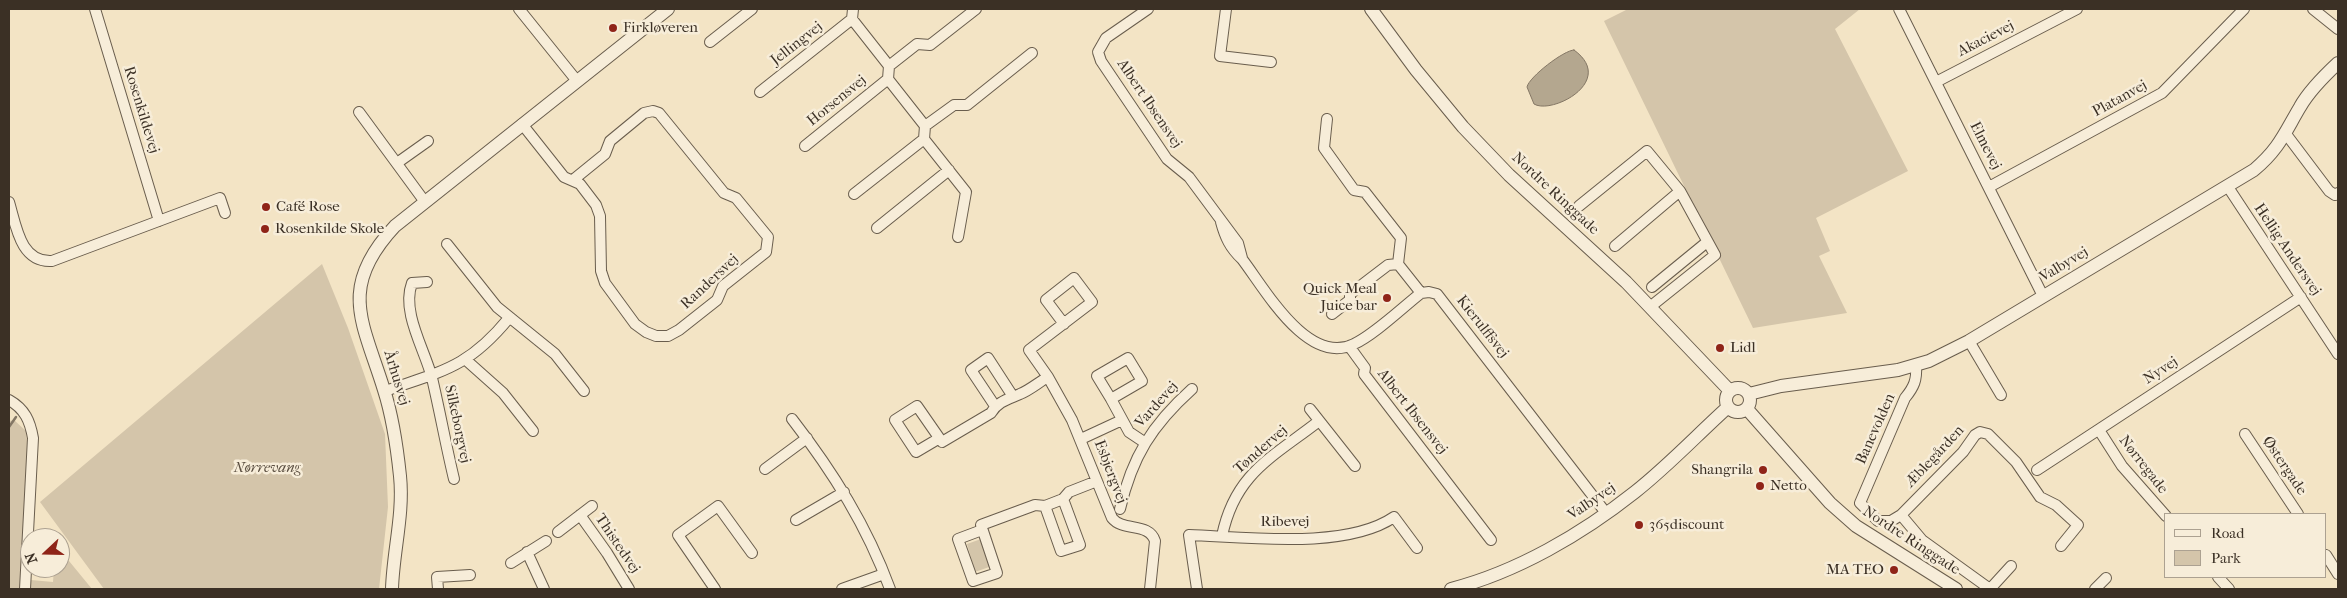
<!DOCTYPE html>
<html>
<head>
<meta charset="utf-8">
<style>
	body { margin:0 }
	#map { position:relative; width:2347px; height:598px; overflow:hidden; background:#f3e4c5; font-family:"IM FELL French Canon",serif }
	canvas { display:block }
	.frame { position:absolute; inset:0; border:10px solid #3b3025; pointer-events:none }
	.legend { position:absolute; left:2164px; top:513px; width:162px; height:65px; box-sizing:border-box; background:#f7edd9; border:1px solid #aca191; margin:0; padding:6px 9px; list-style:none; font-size:15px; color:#3b3025 }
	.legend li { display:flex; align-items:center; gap:10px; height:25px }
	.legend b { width:25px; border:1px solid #aca191 }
	.north { position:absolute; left:20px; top:528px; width:50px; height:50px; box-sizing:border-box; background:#f7edd9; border:1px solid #aca191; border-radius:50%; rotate:249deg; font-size:14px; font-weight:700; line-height:20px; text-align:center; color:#3b3025 }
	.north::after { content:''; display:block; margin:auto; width:18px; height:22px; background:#8f2418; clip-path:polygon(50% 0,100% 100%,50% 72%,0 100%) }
</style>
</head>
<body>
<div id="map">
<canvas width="2347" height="598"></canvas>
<div class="frame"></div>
<ul class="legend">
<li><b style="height:6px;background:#f7edd9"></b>Road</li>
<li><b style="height:14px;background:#d4c5aa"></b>Park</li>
</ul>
<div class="north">N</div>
</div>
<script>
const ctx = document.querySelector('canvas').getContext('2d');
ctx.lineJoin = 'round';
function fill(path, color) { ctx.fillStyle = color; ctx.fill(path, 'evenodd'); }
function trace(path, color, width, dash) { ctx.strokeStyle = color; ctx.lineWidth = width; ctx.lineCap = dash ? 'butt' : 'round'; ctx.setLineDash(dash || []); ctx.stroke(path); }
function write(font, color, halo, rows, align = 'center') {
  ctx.font = font + ' "IM FELL French Canon",serif'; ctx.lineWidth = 5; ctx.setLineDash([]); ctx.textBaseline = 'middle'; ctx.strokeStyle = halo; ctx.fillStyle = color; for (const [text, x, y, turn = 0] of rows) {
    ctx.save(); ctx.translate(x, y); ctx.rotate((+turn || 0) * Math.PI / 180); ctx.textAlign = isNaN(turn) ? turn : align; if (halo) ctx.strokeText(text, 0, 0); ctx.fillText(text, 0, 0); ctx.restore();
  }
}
fill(new Path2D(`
	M 1628,9 L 1860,9 L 1835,29 L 1908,171 L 1816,218 L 1830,251 L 1819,256 L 1847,313 L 1753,328 L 1604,21 Z
	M 322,264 L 348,328 L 385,434 L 388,507 L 379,589 L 104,589 L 40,502 Z
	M 14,420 L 26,431 L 28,451 L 20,589 L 9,589 L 9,421 Z
	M 981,539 L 992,566 L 975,572 L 967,544 Z
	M 60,550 L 92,589 L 30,589 L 31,580 L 53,582 L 54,568 L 60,568 Z`), '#d4c5aa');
const water = new Path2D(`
	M 1574,50 C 1617,81 1552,115 1534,104 L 1527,87 C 1529,77 1564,50 1574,50 Z`);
fill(water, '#b4a78f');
trace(water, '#847765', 1);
trace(new Path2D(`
	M 9,427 L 16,417`), '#847765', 2.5);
const minor = new Path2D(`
	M 95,9 L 159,221
	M 519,9 L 577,81
	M 853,9 L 852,19 L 889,66 L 888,79 L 925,126 L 924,139 L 966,192 L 958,237
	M 1148,9 L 1106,38 L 1098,52 L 1101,61 L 1167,159 L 1189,177 L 1238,243 L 1242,258
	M 1226,9 L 1220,56 L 1271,62
	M 1899,9 L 2043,296
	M 2313,9 L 2338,29
	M 710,42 L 752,9
	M 889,66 L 917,44 L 930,45 L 976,9
	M 1936,82 L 2077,9
	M 760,92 L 852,19
	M 359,112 L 425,202
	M 1327,119 L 1324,148 L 1354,190 L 1365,192 L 1401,238 L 1398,264 L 1421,293
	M 522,124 L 564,177 L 580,184 L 596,205 L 600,216 L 601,271 L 605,283 L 635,324 L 646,332 L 656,336 L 668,336 L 679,330 L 717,300 L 723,286 L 766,252 L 768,237 L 736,198 L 724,193 L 659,113 L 653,111 L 644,113 L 610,141 L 605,154 L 573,180
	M 925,126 L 954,105 L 967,105 L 1032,53
	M 2286,134 L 2329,191 L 2335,195 L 2338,193
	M 805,146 L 888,79
	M 397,163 L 428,141
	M 1989,187 L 2162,93 L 2244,9
	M 2228,187 L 2338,354
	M 854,194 L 924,139
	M 9,202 C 16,225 20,263 52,261 L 220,198 L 225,213
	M 1579,206 L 1647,151 L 1680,191 L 1715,255 L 1650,307
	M 1221,222 C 1225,237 1230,248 1242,259 C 1265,289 1308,367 1354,344 C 1374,335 1403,307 1421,293 L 1429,292 L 1437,294 L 1606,513
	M 877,228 L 949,170
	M 447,244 L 497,307 L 555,354 L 584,391
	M 1615,246 L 1680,191
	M 427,282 L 412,283 C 401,312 425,350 432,378 C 440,412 446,446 454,479
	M 1652,287 L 1707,242
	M 1332,314 L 1350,300 L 1350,294 L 1388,265 L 1398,264
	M 1064,324 L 1046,300 L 1074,278 L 1092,302 L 1029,350 L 1048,377 L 1072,420 L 1112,518 C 1123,532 1149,522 1155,541 L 1150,589
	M 1969,341 L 2001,395
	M 1349,346 L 1365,368 L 1364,374 L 1491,540
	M 466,360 L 503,393 L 533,431
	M 1916,366 C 1917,380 1914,387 1905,398 L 1860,503 L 1878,521 L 1891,521 L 1901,515 L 1963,452 L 1975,435 L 1980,432 L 1988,434 L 2016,462 L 2040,497 L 2056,505 L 2078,525 L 2061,546
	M 385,391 C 442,371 468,368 509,318
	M 1111,399 L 1097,376 L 1128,358 L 1142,381 L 1111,399 L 1129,432 L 1144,442
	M 9,400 C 25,409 30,421 33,438 L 25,589
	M 995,406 L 971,370 L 988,358 L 1012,395
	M 1310,409 L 1355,466
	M 792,419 C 833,472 867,526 890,589
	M 2099,430 L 2122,466 L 2166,516
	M 2245,434 L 2298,514
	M 938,439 L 916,452 L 895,420 L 917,406 L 942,442 L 991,413 C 998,401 1009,399 1020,394 C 1030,390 1039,382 1048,377
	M 1081,439 L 1122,420
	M 765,469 L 807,438
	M 2037,470 L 2301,297
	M 1045,506 L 1061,551 L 1080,545 L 1063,499
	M 1120,509 C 1132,457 1152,425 1192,389
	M 580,515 L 607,553 L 629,589
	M 1901,515 L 1922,540 L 1990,589 L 2011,566
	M 796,520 L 844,492
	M 982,530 L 958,539 L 973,581 L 997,573 L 981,525 L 1035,505 L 1045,506 L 1063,499 L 1069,492 L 1097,481
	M 558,532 L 592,506
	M 1222,536 C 1235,473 1273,457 1319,421
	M 527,552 L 544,589
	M 2326,555 L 2338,574
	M 511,563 L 546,541
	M 2218,577 L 2229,589
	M 438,589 L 437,577 L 470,575
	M 715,589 L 678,535 L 718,506 L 752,553
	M 842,589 L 884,574
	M 1197,589 L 1189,535 C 1246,537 1346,550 1394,517 L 1417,548
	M 2095,589 L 2106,578`);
const tertiary = new Path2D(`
	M 1371,9 L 1416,70 L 1463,127 L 1509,175 L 1626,282 L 1730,391
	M1726 400a12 12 0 1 1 24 0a12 12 0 1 1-24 0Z
	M 1749,394 L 1781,386 L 1898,370 L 1929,361 L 1969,341 L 2254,170 C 2279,149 2284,134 2300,107 C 2309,91 2324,76 2338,63
	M 1747,409 L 1830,503 L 1856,526 L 1956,589
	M 392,589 C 393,552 404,514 400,476 C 397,447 393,418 384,390 C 363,322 337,288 395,226 L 668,9
	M 1451,589 C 1517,572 1582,534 1635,492 C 1668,466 1697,435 1728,407`);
trace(minor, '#695d4d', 12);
trace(tertiary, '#695d4d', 14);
trace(minor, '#f7edd9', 10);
trace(tertiary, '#f7edd9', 12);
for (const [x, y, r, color] of [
	[613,28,5,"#8f2418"],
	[266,207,5,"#8f2418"],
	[265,229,5,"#8f2418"],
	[1387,298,5,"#8f2418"],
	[1720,348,5,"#8f2418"],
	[1763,470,5,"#8f2418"],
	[1760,486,5,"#8f2418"],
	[1639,525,5,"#8f2418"],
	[1894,570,5,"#8f2418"]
]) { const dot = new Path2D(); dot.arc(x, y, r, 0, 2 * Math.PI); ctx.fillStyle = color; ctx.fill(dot); trace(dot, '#f7edd9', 2); }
write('15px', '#3b3025', '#f7edd9', [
	["Firkløveren",623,28],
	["Café Rose",276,207],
	["Rosenkilde Skole",275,229],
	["Quick Meal",1377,289,"right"],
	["Juice bar",1377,306,"right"],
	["Lidl",1730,348],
	["Shangrila",1753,470,"right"],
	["Netto",1770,486],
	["365discount",1649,525],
	["MA TEO",1884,570,"right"]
], 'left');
write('15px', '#3b3025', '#f7edd9', [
	["Akacievej",1986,39,-27],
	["Jellingvej",797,44,-38],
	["Platanvej",2120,99,-29],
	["Horsensvej",837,101,-39],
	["Albert Ibsensvej",1149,104,56],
	["Rosenkildevej",141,110,73],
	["Elmevej",1985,146,63],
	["Nordre Ringgade",1555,194,43],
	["Hellig Andersvej",2287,250,56],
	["Valbyvej",2064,265,-31],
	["Randersvej",710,282,-43],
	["Kierulffsvej",1482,327,52],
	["Nyvej",2161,371,-33],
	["Århusvej",396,378,73],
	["Vardevej",1157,405,-48],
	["Albert Ibsensvej",1412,412,52],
	["Silkeborgvej",457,424,78],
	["Banevolden",1876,429,-66],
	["Tøndervej",1261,450,-41],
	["Æblegården",1935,457,-47],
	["Nørregade",2143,465,52],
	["Østergade",2284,466,56],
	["Esbjergvej",1110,472,69],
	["Valbyvej",1592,502,-34],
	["Ribevej",1285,522],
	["Nordre Ringgade",1911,541,33],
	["Thistedvej",617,544,56]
]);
write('italic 15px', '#5a4e40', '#f7edd9', [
	["Nørrevang",267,468]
]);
</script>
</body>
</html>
